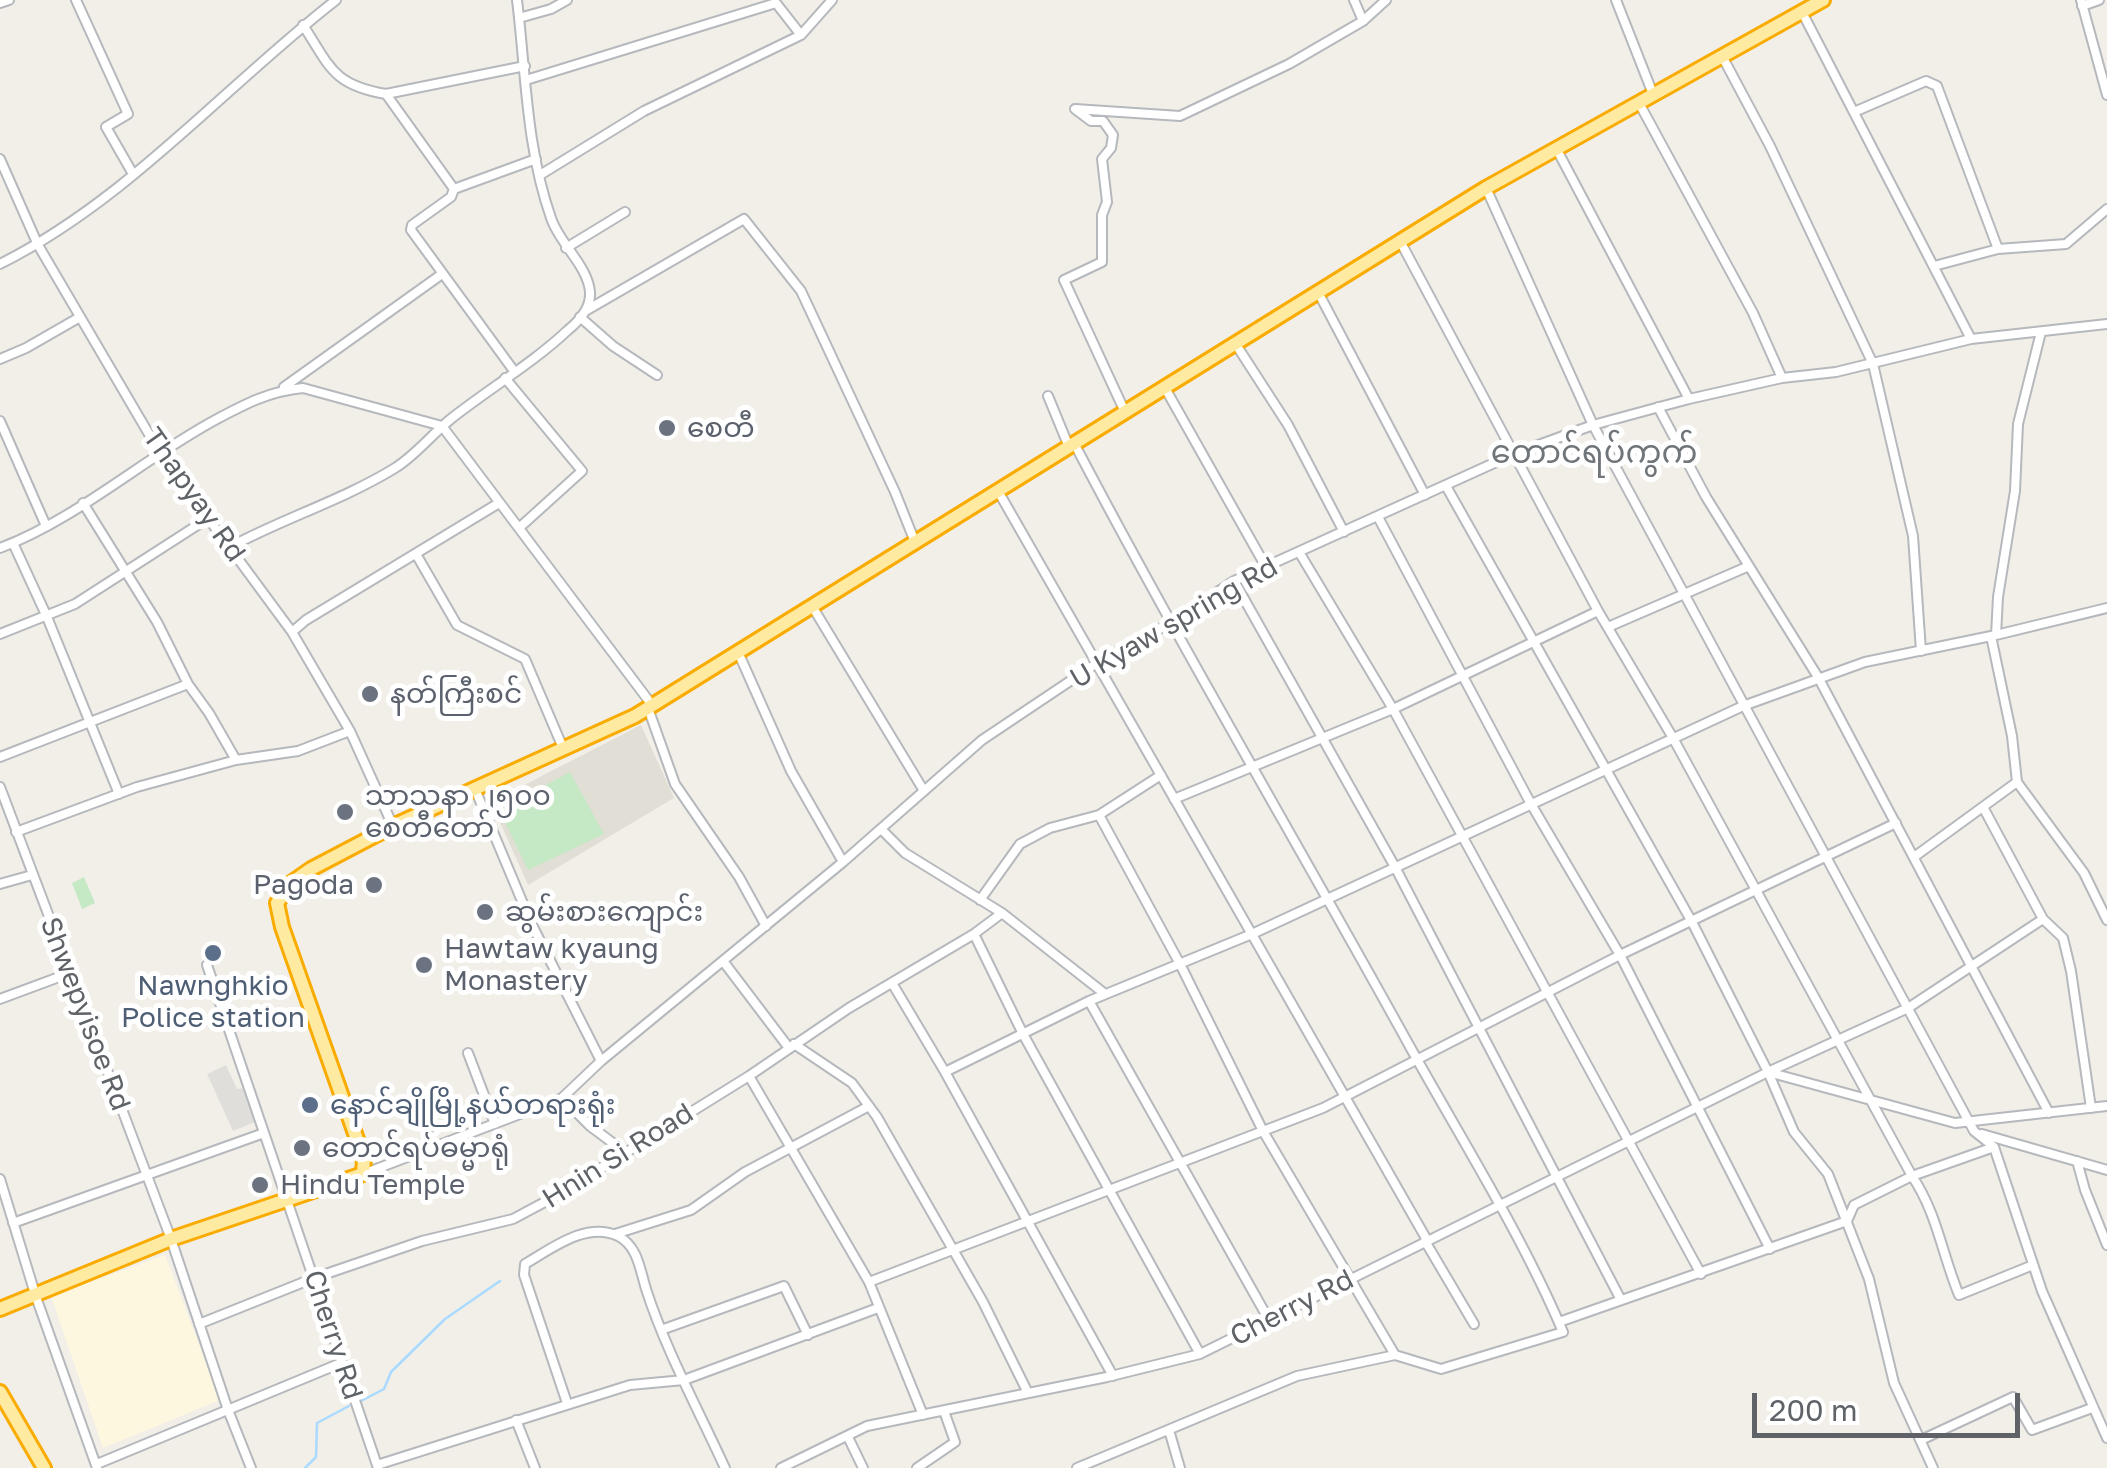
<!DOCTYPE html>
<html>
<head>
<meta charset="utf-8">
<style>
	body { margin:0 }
	#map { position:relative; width:2107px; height:1468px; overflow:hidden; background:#f1efe8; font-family:"Golos Text",sans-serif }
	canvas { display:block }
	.scale { position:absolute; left:1752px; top:1393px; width:268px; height:45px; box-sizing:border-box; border:5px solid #5f6368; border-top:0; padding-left:12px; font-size:30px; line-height:35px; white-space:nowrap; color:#5f6368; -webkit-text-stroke:8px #fff; paint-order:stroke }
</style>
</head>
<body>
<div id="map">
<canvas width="2107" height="1468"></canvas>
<div class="scale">200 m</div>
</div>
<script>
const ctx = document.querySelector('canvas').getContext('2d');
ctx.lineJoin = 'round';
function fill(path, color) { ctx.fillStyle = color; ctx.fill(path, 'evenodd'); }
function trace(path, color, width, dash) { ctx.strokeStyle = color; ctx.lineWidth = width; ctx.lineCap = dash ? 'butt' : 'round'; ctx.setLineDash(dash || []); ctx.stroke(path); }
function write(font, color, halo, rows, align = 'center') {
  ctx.font = font + ' "Golos Text","Noto Sans Myanmar",sans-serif'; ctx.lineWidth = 10; ctx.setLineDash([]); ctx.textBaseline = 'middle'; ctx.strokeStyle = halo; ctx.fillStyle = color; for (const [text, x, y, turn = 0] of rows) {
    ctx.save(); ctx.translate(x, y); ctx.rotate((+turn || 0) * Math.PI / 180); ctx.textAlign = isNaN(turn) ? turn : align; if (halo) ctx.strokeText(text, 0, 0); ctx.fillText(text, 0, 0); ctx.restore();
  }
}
fill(new Path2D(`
	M 165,1255 L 220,1400 L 103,1448 L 51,1296 Z`), '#fef7e0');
fill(new Path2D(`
	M 226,1065 L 237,1089 L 245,1088 L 257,1121 L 233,1131 L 207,1074 Z`), '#e0deda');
fill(new Path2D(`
	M 641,725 L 674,798 L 528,885 L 491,802 Z`), '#e1ded6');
fill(new Path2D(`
	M 570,772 L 604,834 L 528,870 L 499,810 Z
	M 84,877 L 95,903 L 82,909 L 72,883 Z`), '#c5e8c5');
trace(new Path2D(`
	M 361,1401 L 384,1389 L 391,1372 L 445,1319 L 500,1281
	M 305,1468 L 316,1457 L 317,1423 L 349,1406`), '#aadaff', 2.5);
const minor = new Path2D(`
	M 76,0 L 128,114 L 106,127 L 133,174
	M 1354,0 L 1363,21
	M 1616,0 L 1653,94
	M 2081,0 L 2107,95
	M 0,3 L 9,0
	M 2082,6 L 2099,0
	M 1802,12 L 1971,339
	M 519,18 L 551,9 L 567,0
	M 303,25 C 330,67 333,85 386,94 L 525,66
	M 1722,56 L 1770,146 L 1873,364 L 1913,536 L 1921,651
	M 526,80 L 776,3 L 801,35
	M 386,94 L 454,189
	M 1639,103 L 1753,313 L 1782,378
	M 1854,112 L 1926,81 L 1937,86 L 1998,249
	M 1556,148 L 1689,399
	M 0,159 L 38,245 L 160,453 L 292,632 L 350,731 L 393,826
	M 540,175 L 644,111 L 801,35 L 832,0
	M 1486,188 L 1593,425 L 1974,1131 L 1994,1147 L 1912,1176 C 1937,1213 1942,1254 1959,1295 L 2033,1265
	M 1400,241 L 1598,611 L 1673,738 L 1912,1176 L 1854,1205 L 1847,1221 L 1559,1322
	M 566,248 L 625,212
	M 0,264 C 128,200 224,87 336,0
	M 1934,266 L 1998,249 L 2066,244 L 2107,209
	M 1318,292 L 1425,495
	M 587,310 L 744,219 L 801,291 L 895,492 L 915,542
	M 580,317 L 613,346 L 657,375
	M 1235,343 L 1288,425 L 1344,532
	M 0,359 L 26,348 L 80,317
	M 514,371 L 411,230 L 412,225 L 451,197 L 454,189 L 536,159
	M 505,378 L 582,471 L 519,528
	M 284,387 L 442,274
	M 1165,388 L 1266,567
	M 1048,396 L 1069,447
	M 1658,407 L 1706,497 L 1818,677 L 2049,1113
	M 1125,412 L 1064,280 L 1102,262 L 1102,215 L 1107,202 L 1102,159 L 1111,148 L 1113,135 L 1103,121 L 1091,121 L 1075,109 L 1180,116 L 1289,64 L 1363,21 L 1386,0
	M 0,421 L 46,526
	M 1074,443 C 1181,647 1298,844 1409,1045 C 1461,1139 1521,1233 1563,1332 L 1441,1369 L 1395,1355 L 1297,1376 L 1077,1468
	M 1446,486 L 1692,922 L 1768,1072 L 1794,1132 L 1828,1174 L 1869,1279 L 1894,1383 L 1933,1468
	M 998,491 L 1427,1240
	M 83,503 L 157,622 L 188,684 L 209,713 L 236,760
	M 1378,517 L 1531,804 L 1620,955 L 1896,823
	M 13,543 L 47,617 L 119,794
	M 230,547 C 284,518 343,500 395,468 C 416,455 433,433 452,418 C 490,388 533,363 568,330 C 579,321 591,307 590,292 C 588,266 559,243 551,218 C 526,147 526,73 517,0
	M 0,548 C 77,519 144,458 217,419 C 245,404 270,391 303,388 L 442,426 L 652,705
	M 1299,552 L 1393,709 L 1701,1274
	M 416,554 L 457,625 L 525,659 L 563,748
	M 1234,581 L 1395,867 L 1621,1300
	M 812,606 L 924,791
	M 1608,627 L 1749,566
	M 292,632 L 306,620 L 499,503
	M 0,634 L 75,604 L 207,519
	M 1996,635 L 1998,597 L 2015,491 L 2018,424 L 2041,332
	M 1991,636 L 2012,736 L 2017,782 L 2084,873 L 2107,920
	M 738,652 L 791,771 L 843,862
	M 648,708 L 675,784 L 739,877 L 766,926
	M 0,757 L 188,684
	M 0,787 L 171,1239 L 228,1410 L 251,1468
	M 475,789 L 532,925 L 601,1061
	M 1174,799 L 1393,709 L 1598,611
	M 1983,807 L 2043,919 L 2063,938 L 2071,971 L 2091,1108
	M 1099,815 L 1180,964 L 1263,1131 L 1395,1355
	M 881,829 L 905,853 L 1002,913 L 1105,994
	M 16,832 L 137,787 L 236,760 L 298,751 L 350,731
	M 1914,857 L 2017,782
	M 0,884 L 32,875
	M 980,900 L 1020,844 L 1050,828 L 1099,815 L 1161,775
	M 974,934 L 1023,1034 L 1200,1354
	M 723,961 L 789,1048
	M 207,965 L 378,1468
	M 892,983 L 945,1072 L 1113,1376
	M 0,999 L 70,973
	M 1089,1001 L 1269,1320
	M 794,1044 L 852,1083 L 877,1117 L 983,1302 L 1028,1393
	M 468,1053 L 495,1124
	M 945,1072 L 1089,1001 L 1252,934 L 1743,706 L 1865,662 L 1996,635 L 2107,608
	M 1768,1072 L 1955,1123 L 2107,1106
	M 749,1076 L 869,1282 L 923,1415
	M 562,1098 L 590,1126 L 625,1152
	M 1982,1134 L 2107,1170
	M 1994,1147 L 2042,1291 L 2107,1438
	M 2077,1161 L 2085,1190 L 2107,1245
	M 363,1174 L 562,1098 L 601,1061 L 843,862 L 982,740 L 1097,663 L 1169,624 L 1234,581 L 1514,454 L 1593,425 L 1689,399 L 1782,378 L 1836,372 L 1971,339 L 2107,324
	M 0,1179 L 36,1297 L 97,1468
	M 13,1223 L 264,1133
	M 615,1234 L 691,1210 L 745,1172 L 869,1106
	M 1425,1241 L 1474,1324
	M 869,1282 L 1323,1108 L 1620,955 L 1770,1249
	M 199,1324 L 314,1278 L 422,1241 L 513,1219 L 556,1196 L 749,1076 L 849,1008 L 974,934 L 1002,913
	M 661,1330 L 784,1286 L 808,1335
	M 567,1403 L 524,1275 L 525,1264 C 551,1249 586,1221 618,1236 C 638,1246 640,1270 646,1289 C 666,1351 698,1409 725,1468
	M 516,1420 L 535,1468
	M 1169,1430 L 1180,1468
	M 848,1437 L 863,1468
	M 1921,1440 L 2013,1397 L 2032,1430 L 2092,1408
	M 97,1464 L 341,1363
	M 377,1465 L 630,1385 L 684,1380 L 878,1308
	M 781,1468 L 867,1426 L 1107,1377 L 1200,1354 L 1768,1072 L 1908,1008 L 2043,919
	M 917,1468 L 955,1442 L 944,1411`);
const trunk = new Path2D(`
	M 0,1309 L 171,1239 L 363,1174 L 364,1159 L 282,927 L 277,903 L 291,883 L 311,869 L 393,826 L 635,716 L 1486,188 L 1823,0
	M 0,1392 L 44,1468`);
trace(minor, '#b5b8bc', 12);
trace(trunk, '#f9ab00', 18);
trace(minor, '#fff', 8);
trace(trunk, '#feeaa1', 12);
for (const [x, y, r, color] of [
	[667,428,10,"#6b7280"],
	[370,694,10,"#6b7280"],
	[345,812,10,"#6b7280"],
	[374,885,10,"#6b7280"],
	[485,912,10,"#6b7280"],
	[213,953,10,"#5c6f8a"],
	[424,965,10,"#6b7280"],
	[310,1105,10,"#5c6f8a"],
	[302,1148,10,"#6b7280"],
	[260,1185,10,"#6b7280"]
]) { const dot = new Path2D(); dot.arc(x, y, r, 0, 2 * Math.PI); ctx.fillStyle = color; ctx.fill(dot); trace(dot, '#fff', 4); }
write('28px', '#5b616d', '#fff', [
	["စေတီ",687,428],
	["နတ်ကြီးစင်",390,694],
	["သာသနာ ၂၅၀၀",365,796],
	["စေတီတော်",365,828],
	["Pagoda",354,885,"right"],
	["ဆွမ်းစားကျောင်း",505,912],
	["Hawtaw kyaung",444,949],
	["Monastery",444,981],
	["တောင်ရပ်ဓမ္မာရုံ",322,1148],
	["Hindu Temple",280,1185]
], 'left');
write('28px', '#5f6368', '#fff', [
	["Thapyay Rd",194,495,55],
	["U Kyaw spring Rd",1174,623,-30],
	["Shwepyisoe Rd",85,1014,69],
	["Hnin Si Road",618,1156,-32],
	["Cherry Rd",1292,1308,-27],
	["Cherry Rd",333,1335,72]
]);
write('28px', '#4e5e75', '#fff', [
	["Nawnghkio",213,986],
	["Police station",213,1018],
	["နောင်ချိုမြို့နယ်တရားရုံး",330,1105,"left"]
]);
write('32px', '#70757a', '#fff', [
	["တောင်ရပ်ကွက်",1594,453]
]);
</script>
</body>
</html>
